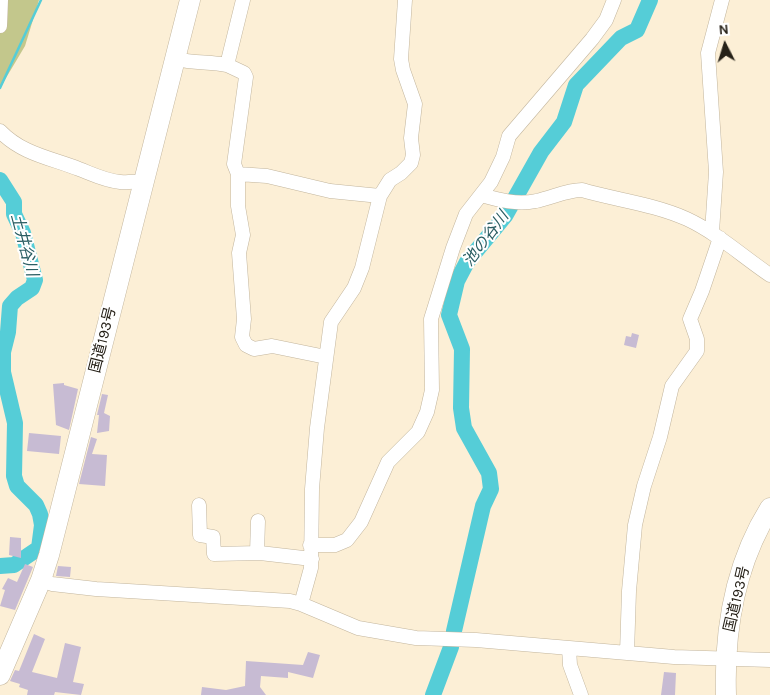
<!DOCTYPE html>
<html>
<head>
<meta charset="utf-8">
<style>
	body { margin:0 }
	#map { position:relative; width:770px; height:695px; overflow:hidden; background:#fcefd6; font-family:Karla,sans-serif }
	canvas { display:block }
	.north { position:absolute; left:700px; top:20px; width:50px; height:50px; -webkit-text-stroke:4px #fff; paint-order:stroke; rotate:355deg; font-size:14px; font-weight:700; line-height:20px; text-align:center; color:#262118 }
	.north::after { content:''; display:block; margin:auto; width:18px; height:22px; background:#262118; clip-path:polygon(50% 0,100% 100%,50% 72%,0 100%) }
</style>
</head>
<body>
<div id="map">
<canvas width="770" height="695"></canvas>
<div class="north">N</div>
</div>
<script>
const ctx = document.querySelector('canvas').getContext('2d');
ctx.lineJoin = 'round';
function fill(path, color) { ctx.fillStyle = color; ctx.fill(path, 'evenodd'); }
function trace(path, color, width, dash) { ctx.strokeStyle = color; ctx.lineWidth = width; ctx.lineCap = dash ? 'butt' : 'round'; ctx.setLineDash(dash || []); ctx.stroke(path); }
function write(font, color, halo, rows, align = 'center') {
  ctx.font = font + ' Karla,"Noto Sans JP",sans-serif'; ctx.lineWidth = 4; ctx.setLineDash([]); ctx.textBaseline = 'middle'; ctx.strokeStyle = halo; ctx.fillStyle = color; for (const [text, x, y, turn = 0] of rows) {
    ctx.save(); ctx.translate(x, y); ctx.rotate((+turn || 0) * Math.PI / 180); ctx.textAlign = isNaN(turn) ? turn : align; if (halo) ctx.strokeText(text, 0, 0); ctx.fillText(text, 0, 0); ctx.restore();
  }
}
fill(new Path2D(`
	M 0,0 L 39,0 L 25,46 L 0,88 Z`), '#c3c78c');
trace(new Path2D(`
	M 0,88 L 41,0`), '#55cdd7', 2.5);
trace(new Path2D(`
	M 0,180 L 14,202 L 14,214 L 23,233 L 35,280 L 32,288 L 17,298 L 10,306 L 8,332 L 3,352 L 3,372 L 15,423 L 14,476 L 17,486 L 36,505 L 40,514 L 42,525 L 39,548 L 14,565 L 0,566
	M 454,631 L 483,506 L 491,489 L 489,473 L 464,428 L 461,408 L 462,349 L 449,315 L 457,281 L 467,262 L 505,216 L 541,152 L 564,122 L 576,85 L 621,38 L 637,30 L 650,0
	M 433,695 L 451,647`), '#55cdd7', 16);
fill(new Path2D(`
	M 632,333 L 639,335 L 636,348 L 624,345 L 626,336 L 631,337 Z
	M 64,383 L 64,385 L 78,389 L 69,430 L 56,425 L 53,384 Z
	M 102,394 L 108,395 L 104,413 L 110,416 L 109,431 L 97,433 L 99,415 L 97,415 Z
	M 29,433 L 61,436 L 59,454 L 27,451 Z
	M 91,437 L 97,439 L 92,454 L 107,455 L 105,486 L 79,484 Z
	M 10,537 L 21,538 L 21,558 L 9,555 Z
	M 25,564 L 33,567 L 15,610 L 0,606 L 5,590 L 2,589 L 8,578 L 17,582 Z
	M 58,566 L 71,567 L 70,577 L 56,576 Z
	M 34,634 L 45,639 L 32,672 L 57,678 L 65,643 L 81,647 L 73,682 L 84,684 L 81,695 L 55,692 L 54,695 L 27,695 L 28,690 L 19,687 L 20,684 L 10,681 L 15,670 L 19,671 Z
	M 308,652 L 320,655 L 313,678 L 288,672 L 288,678 L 261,676 L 260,687 L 266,695 L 201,695 L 202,687 L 226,690 L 245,686 L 246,661 L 303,665 Z
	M 664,672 L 676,673 L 675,695 L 661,695 Z`), '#c7bbd3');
const minor = new Path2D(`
	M 0,26 L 1,0
	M 176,59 C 193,63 209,62 227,65 L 243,0
	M 227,65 L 244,73 L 246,77 L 234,164 L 238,174
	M 0,131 C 22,154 51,158 79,169 C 92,174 106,181 120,182 C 128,183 134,180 142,183
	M 481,195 C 499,200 517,205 536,201 C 552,198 566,190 582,190 C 616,200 654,204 687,219 C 717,233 742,256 770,275
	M 712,232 L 716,172 L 708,53 L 722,0
	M 326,357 L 272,346 L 254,349 L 246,345 L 242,337 L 244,319 L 239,253 L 243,235 L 238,206 L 238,174 L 267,176 L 330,191 L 380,196
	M 199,505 L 200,535 L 213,537 L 214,554 L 260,553 L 312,559
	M 310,545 L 335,545 L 347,540 L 361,522 L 388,462 L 418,432 L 427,412 L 432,390 L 431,319 L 453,248 L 466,214 L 491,182 L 503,157 L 509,136 L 592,39 L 606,20 L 614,0
	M 257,553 L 258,521
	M 41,580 L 52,584 L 96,589 L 290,601 L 301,604 L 358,628 L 416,638 L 476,640 L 674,657 L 770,660
	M 301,604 L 311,568 L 312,489 L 317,428 L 331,322 L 354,288 L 362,268 L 380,196 L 390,180 L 401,173 L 411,163 L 413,155 L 411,138 L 415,104 L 403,70 L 401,59 L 405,0
	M 569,648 L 570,665 L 581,695
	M 627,653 L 629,591 L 635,525 L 644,486 L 660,437 L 672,386 L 697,351 L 697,339 L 690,319 L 702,291 L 720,238`);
const highway = new Path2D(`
	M 0,675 L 41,580 L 49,555 L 190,0
	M 726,695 C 724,630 735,564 770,508`);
trace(minor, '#c2b59d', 15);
trace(highway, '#c2b59d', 21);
trace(minor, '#fff', 14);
trace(highway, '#fff', 20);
write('15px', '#262118', '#fff', [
	["国道193号",103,340,-76],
	["国道193号",737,599,-77]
]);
write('italic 16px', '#2b5e63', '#fff', [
	["池の谷川",486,239,-53],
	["土井谷川",24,245,75]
]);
</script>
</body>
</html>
